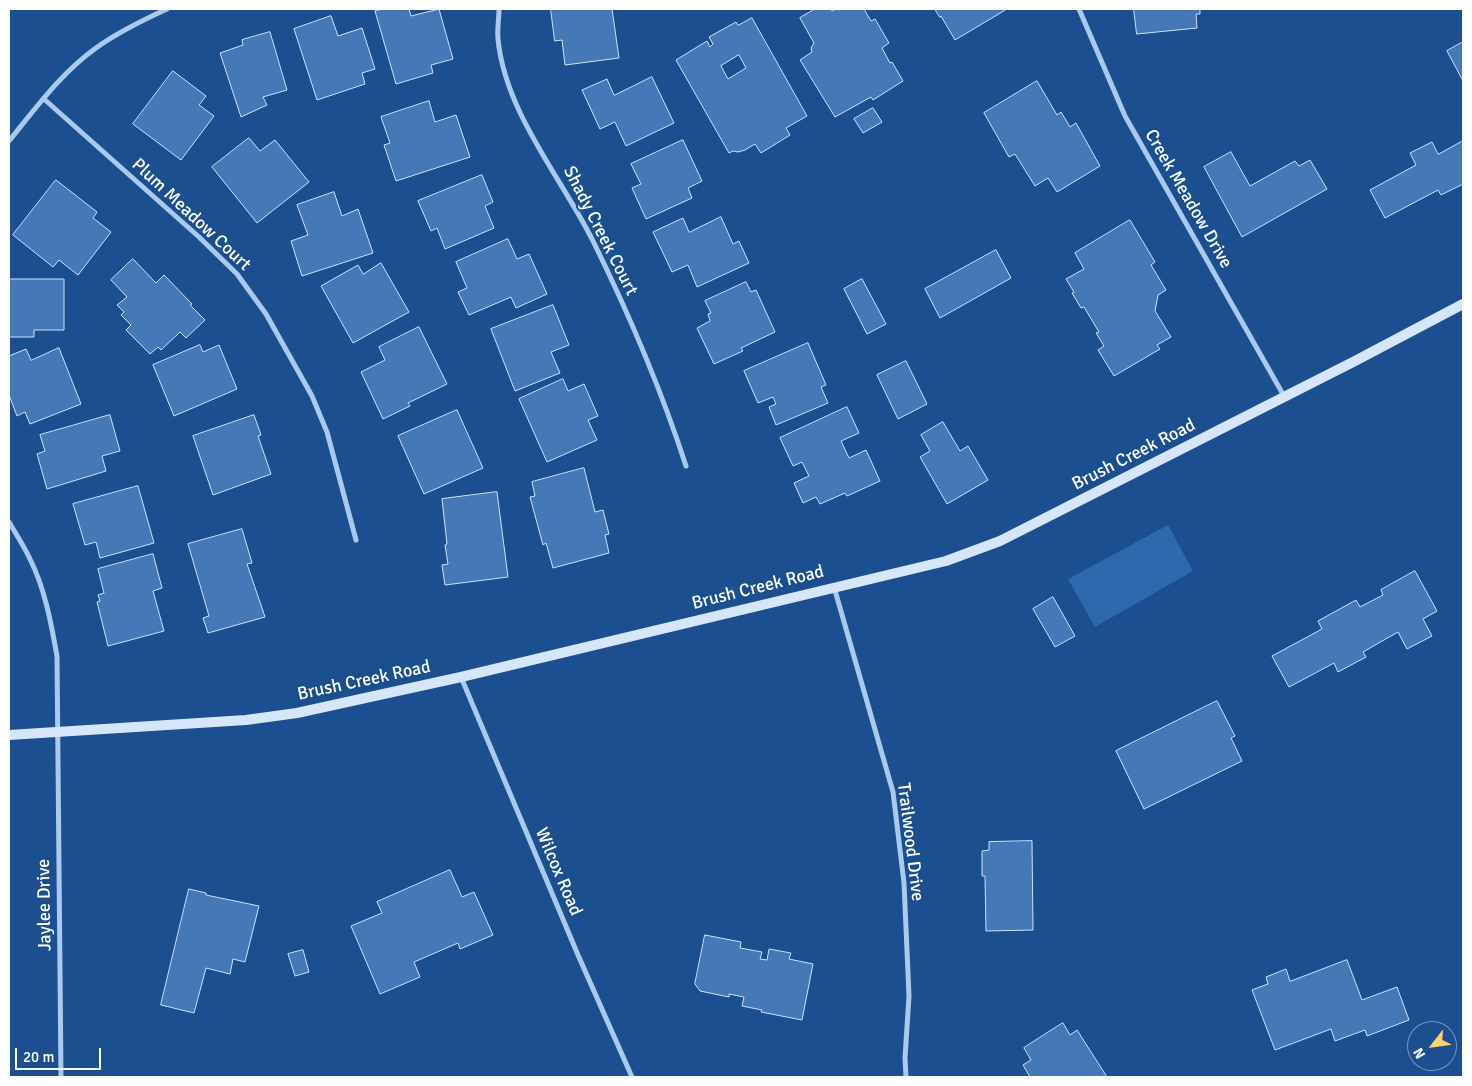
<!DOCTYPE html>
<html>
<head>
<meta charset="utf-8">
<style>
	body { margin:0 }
	#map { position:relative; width:1472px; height:1086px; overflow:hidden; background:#1b4f8f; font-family:Signika,sans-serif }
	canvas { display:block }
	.frame { position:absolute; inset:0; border:10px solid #fff; pointer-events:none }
	.north { position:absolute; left:1407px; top:1021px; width:50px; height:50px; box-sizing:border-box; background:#1b4f8f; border:1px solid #7695bc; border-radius:50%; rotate:240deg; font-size:14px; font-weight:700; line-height:20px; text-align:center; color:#fff }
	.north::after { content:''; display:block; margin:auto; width:18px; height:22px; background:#ffd166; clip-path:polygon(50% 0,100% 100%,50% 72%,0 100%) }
	.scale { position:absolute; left:15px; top:1048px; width:86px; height:22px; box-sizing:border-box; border:2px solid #fff; border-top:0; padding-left:6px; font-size:15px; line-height:18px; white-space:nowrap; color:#fff; -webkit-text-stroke:4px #1b4f8f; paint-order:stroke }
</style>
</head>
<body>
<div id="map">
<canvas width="1472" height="1086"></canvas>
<div class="frame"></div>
<div class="north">N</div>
<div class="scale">20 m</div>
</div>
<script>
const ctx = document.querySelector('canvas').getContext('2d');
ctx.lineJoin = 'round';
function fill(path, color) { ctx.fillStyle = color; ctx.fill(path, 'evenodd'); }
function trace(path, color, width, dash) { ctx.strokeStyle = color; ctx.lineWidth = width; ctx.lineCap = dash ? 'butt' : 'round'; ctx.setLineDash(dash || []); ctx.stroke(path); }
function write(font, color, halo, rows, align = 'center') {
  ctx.font = font + ' Signika,sans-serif'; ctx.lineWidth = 4; ctx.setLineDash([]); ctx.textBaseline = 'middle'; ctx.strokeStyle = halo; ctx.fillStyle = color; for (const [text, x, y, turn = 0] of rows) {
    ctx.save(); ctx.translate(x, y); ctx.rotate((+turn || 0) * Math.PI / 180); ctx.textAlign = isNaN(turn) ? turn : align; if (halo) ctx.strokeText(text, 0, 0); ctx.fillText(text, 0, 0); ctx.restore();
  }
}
fill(new Path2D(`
	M 1168,525 L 1193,571 L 1095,627 L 1068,579 Z`), '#2e69ad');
const building = new Path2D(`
	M 384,9 L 409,9 L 411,16 L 439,9 L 453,59 L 431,65 L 433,73 L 396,84 L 375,11 Z
	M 551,9 L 612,9 L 619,58 L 565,65 L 562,40 L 555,41 Z
	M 815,9 L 831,9 L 832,11 L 836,9 L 864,9 L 871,21 L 875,19 L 889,43 L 882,48 L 890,63 L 892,62 L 903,81 L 873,100 L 871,97 L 835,117 L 800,60 L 812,52 L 811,48 L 814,43 L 800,18 Z
	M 935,9 L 1007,9 L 955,40 L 941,16 L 940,17 Z
	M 1134,9 L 1200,9 L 1200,14 L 1196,14 L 1197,28 L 1137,34 Z
	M 331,16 L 338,36 L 362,28 L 375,69 L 362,73 L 365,84 L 317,100 L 294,29 Z
	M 752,18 L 807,116 L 786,128 L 790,135 L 761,153 L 755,144 L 745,150 L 738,152 L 733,151 L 729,153 L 676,60 L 707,41 L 710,47 L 713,44 L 709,37 L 736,22 L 738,25 ZM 739,55 L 746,68 L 728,79 L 721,66 Z
	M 270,32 L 287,90 L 263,97 L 267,105 L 241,117 L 220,53 L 243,45 L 242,40 Z
	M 1463,42 L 1463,81 L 1447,51 Z
	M 173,71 L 206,96 L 199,105 L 214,116 L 181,160 L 133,124 Z
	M 652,77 L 674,123 L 626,146 L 615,122 L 600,129 L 582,90 L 607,79 L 614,95 Z
	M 1037,81 L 1057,115 L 1061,112 L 1070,127 L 1076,123 L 1100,166 L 1057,192 L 1048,178 L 1035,186 L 1015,154 L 1009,157 L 984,113 Z
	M 429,101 L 435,122 L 456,115 L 470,157 L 396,181 L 384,145 L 390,143 L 381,117 Z
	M 873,108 L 882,122 L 863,133 L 854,119 Z
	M 249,138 L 260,151 L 275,140 L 309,182 L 257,223 L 212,167 Z
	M 683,140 L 702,181 L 688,188 L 692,198 L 646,219 L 632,188 L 641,184 L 631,164 Z
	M 1463,141 L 1463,184 L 1441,195 L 1438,190 L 1385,218 L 1370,190 L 1416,165 L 1410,153 L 1432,142 L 1438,154 Z
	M 1231,152 L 1250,186 L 1295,161 L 1299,166 L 1310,160 L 1327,189 L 1242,237 L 1204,167 Z
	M 482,175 L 493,202 L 485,206 L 494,228 L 445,249 L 437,228 L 431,231 L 418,201 Z
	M 56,180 L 97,212 L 93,218 L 111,232 L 78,275 L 59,260 L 53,267 L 13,235 Z
	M 334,192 L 342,216 L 358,209 L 373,253 L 302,276 L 291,241 L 308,235 L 297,205 Z
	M 721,217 L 733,244 L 739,241 L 749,263 L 697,287 L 688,265 L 672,272 L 653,232 L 683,218 L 689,232 Z
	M 1130,220 L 1155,262 L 1151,265 L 1166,290 L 1158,295 L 1155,311 L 1171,337 L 1157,345 L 1160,349 L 1114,376 L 1098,350 L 1104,346 L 1096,333 L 1099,332 L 1084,307 L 1081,308 L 1072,293 L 1074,292 L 1066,279 L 1084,269 L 1075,253 Z
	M 508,239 L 517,259 L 529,254 L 547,294 L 516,308 L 511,297 L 469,315 L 458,292 L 467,288 L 456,262 Z
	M 996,250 L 1011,278 L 940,318 L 925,289 Z
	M 133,259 L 156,283 L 164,275 L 192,304 L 190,305 L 205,320 L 186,338 L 180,332 L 161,350 L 158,347 L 150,354 L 126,330 L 131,325 L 121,315 L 124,312 L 117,305 L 127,297 L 111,280 Z
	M 381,263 L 409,312 L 353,343 L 321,286 L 358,265 L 363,274 Z
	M 9,279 L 64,279 L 64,330 L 34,330 L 34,337 L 9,337 Z
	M 862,279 L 886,324 L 867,334 L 844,289 Z
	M 746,282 L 751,292 L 756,290 L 775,332 L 741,348 L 743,351 L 714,364 L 697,328 L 710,321 L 708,314 L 711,313 L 705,301 Z
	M 553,305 L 569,345 L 551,352 L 560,373 L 515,391 L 491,329 Z
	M 419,327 L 447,384 L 408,403 L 410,406 L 383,419 L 361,372 L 385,360 L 379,347 Z
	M 808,343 L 826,385 L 821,387 L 828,403 L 776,425 L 769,407 L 776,404 L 773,397 L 758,403 L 744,371 Z
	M 200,345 L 203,352 L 219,345 L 237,389 L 174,416 L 153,365 Z
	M 59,348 L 81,404 L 30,424 L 25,412 L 17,416 L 9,395 L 9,356 L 26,349 L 31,360 Z
	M 906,361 L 927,404 L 898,419 L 877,375 Z
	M 563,379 L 568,391 L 584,384 L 598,416 L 588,420 L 597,440 L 547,462 L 519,399 Z
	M 847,407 L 859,433 L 841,441 L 849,458 L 866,450 L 880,481 L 847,496 L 845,493 L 820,504 L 816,497 L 803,503 L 794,483 L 809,476 L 802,462 L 793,466 L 780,438 Z
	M 457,410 L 483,468 L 424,494 L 398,436 Z
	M 110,415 L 120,451 L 102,456 L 106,471 L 47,489 L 37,454 L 45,451 L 40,435 Z
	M 254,415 L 261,435 L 258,436 L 271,474 L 213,495 L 193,436 Z
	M 943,422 L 960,451 L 968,446 L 988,480 L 947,504 L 920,457 L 930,451 L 921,435 Z
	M 584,468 L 595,512 L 603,510 L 609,534 L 605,535 L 609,553 L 553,568 L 546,543 L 543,545 L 530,497 L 535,496 L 532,482 Z
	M 138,486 L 154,543 L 100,558 L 96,542 L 85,545 L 73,504 Z
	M 497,492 L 508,577 L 445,585 L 442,565 L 448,564 L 445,545 L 447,544 L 442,499 Z
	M 242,529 L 252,563 L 247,564 L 265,617 L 208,633 L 203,618 L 209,616 L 188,544 Z
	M 153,554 L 162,588 L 153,591 L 164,631 L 108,646 L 97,602 L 100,601 L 98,595 L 104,593 L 98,569 Z
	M 1415,571 L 1437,611 L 1423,619 L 1432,636 L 1407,649 L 1398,632 L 1363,652 L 1366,657 L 1338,672 L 1334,663 L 1289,687 L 1272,656 L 1322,629 L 1318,621 L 1356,600 L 1360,607 L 1383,595 L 1381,590 Z
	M 1053,597 L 1075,636 L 1055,647 L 1033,609 Z
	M 1217,701 L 1235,736 L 1231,738 L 1242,761 L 1144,809 L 1116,751 Z
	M 1032,841 L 1033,930 L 986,931 L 985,876 L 982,876 L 982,851 L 989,850 L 989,842 Z
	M 450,870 L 462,897 L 474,892 L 493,935 L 460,949 L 458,943 L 414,962 L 420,977 L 380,994 L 351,926 L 382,913 L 377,902 Z
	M 189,889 L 206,893 L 206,895 L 259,906 L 245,962 L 233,959 L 230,974 L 206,968 L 194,1013 L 161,1005 Z
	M 705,935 L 741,942 L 740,948 L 762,952 L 760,959 L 767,960 L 769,949 L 791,953 L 789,959 L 813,964 L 802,1020 L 761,1012 L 762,1010 L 742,1006 L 744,997 L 729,994 L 729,997 L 700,991 L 695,984 Z
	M 303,950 L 309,972 L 295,976 L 288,954 Z
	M 1347,960 L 1362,1000 L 1397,987 L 1409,1020 L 1367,1036 L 1365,1030 L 1335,1041 L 1331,1029 L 1275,1050 L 1252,990 L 1268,984 L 1266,977 L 1286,969 L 1290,981 Z
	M 1063,1023 L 1070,1035 L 1077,1030 L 1107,1077 L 1030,1077 L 1023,1065 L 1031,1060 L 1024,1048 Z`);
fill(building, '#4478b7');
trace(building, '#cfe3fa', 1);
trace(new Path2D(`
	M 499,9 C 499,19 497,29 498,39 C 505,112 561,177 593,241 C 629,314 661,389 686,466
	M 1079,9 L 1125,116 L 1284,396
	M 44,99 L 199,237 L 237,274 L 266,314 L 312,396 L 327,432 L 356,540
	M 9,141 C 35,109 62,72 96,48 C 118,32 143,20 167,9
	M 9,522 C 16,534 24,546 30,559 C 45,589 51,623 57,656 L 61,1077
	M 834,587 L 893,792 L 904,883 L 909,996 L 905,1058 L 906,1077
	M 461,677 L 578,955 L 632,1077`), '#a9c9ee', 5);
trace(new Path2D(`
	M 9,735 L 246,720 L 297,713 L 461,677 L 946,561 L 1000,541 L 1355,361 L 1463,304`), '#d6e6fa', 10);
write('18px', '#fff', '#1b4f8f', [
	["Creek Meadow Drive",1188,199,60],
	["Plum Meadow Court",191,215,43],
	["Shady Creek Court",600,231,63],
	["Brush Creek Road",1134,455,-27],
	["Brush Creek Road",758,588,-14],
	["Brush Creek Road",364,681,-12],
	["Trailwood Drive",910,842,83],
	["Wilcox Road",558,872,67],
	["Jaylee Drive",45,905,-91]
]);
</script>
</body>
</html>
